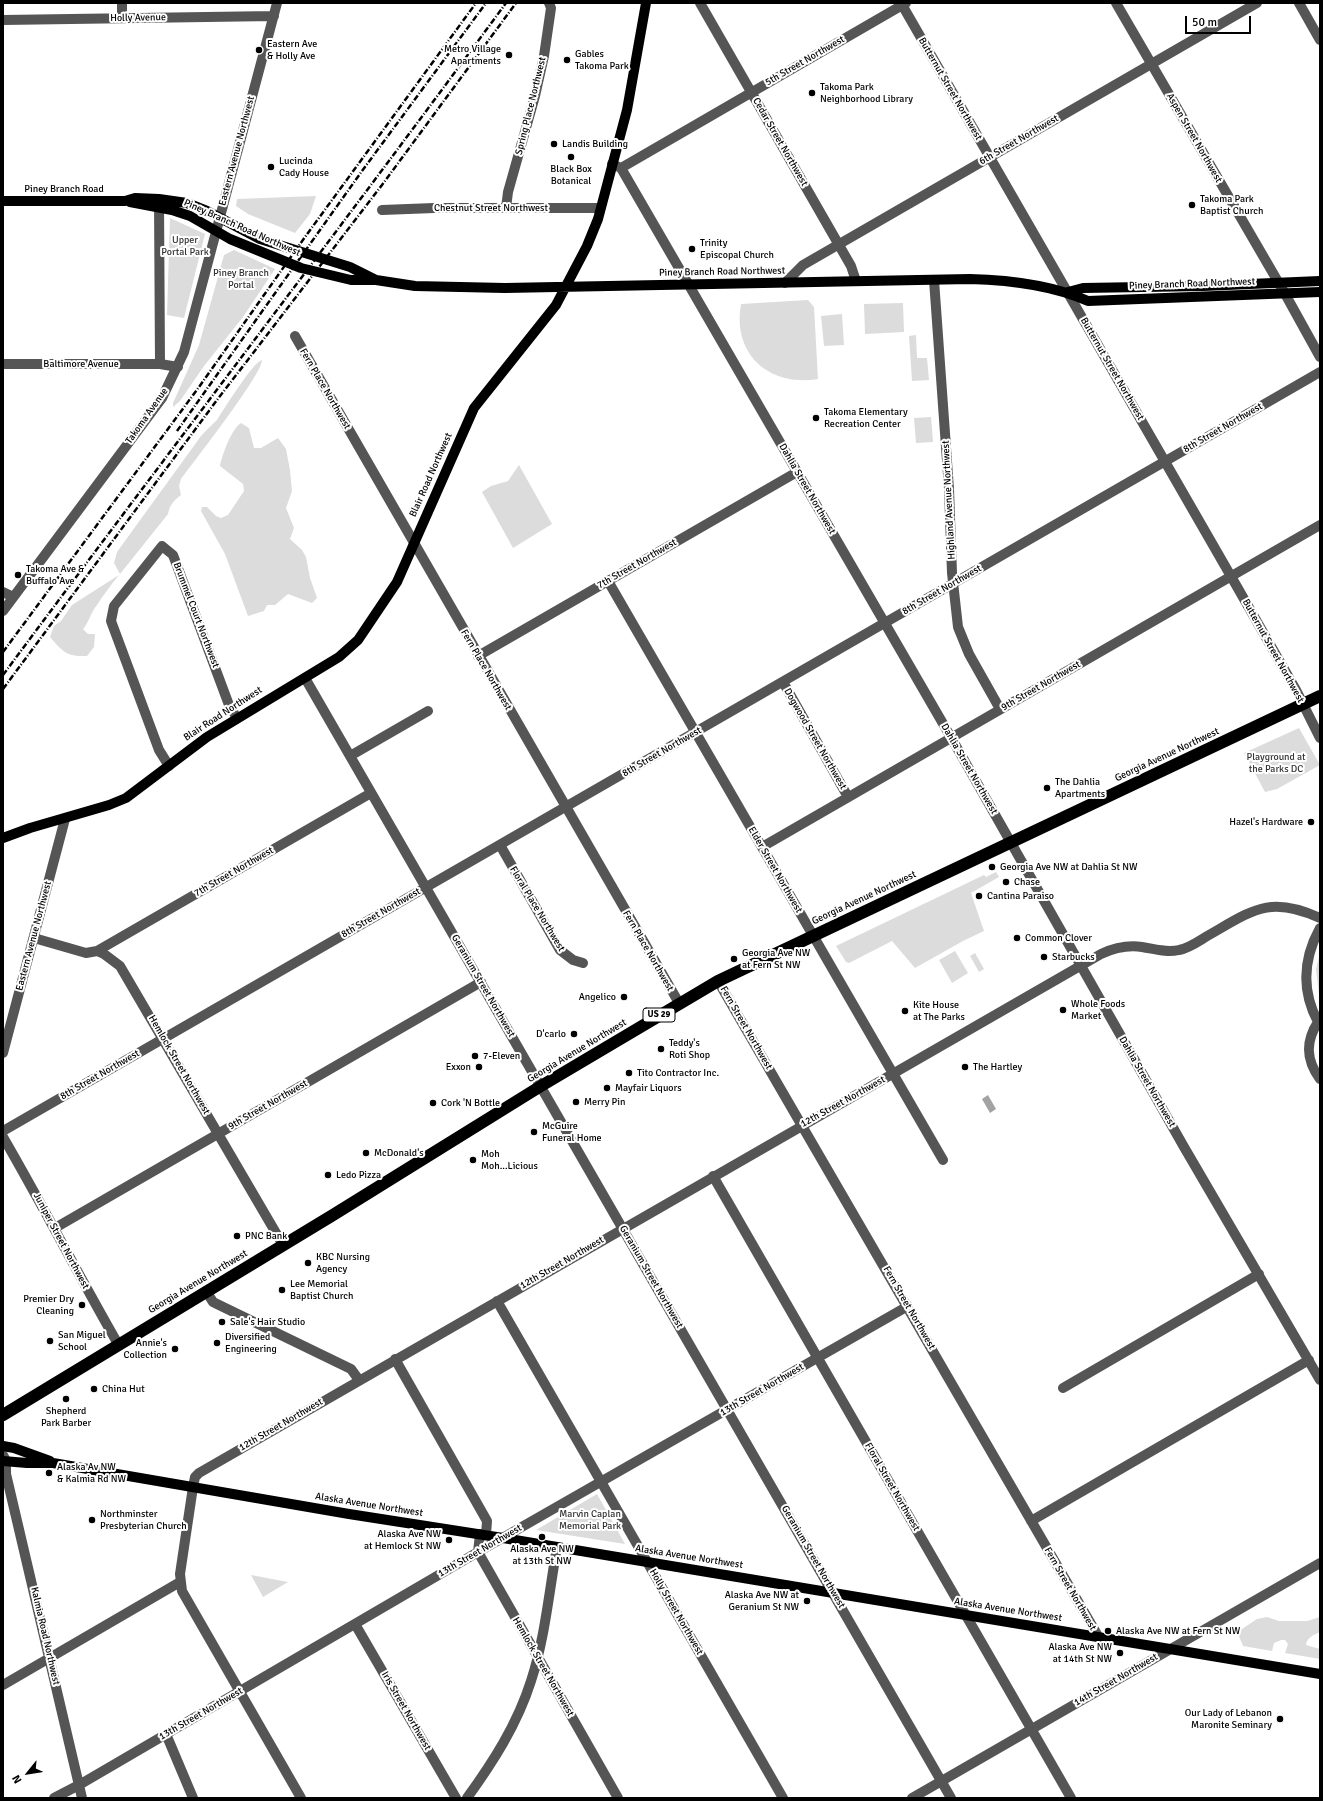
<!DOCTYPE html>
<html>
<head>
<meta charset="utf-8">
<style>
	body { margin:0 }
	#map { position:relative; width:1323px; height:1801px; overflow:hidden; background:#fff; font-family:Signika,sans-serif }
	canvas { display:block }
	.frame { position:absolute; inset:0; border:4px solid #000; pointer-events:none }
	.north { position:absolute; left:8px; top:1753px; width:40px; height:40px; -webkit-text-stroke:3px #fff; paint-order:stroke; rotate:240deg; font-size:11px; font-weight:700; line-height:16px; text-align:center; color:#000 }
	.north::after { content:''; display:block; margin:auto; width:14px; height:18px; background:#000; clip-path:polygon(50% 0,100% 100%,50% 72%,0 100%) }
	.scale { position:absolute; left:1185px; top:16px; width:66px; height:18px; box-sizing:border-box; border:2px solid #000; border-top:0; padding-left:5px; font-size:12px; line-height:14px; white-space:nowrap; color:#000; -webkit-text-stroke:3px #fff; paint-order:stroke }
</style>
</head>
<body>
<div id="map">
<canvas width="1323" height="1801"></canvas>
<div class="frame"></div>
<div class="north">N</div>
<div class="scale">50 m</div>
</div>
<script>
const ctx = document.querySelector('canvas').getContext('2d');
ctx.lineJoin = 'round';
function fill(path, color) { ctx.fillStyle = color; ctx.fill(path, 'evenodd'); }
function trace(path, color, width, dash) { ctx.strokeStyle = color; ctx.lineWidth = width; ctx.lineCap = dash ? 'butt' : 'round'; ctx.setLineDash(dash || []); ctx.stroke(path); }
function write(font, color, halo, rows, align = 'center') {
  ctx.font = font + ' Signika,sans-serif'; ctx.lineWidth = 4; ctx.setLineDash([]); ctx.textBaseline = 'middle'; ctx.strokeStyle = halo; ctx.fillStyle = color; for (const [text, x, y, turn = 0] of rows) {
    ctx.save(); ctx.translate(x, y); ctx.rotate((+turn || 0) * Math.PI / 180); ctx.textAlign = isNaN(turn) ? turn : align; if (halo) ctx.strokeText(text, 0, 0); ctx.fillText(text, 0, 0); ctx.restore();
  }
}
fill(new Path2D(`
	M 316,196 L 310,214 L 295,233 L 248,214 L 236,206 L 237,199 Z
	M 170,218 L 205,234 L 184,318 L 167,315 Z
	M 234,250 L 275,269 L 243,317 L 204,366 L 180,401 L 173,407 L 173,403 L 199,345 L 224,255 Z
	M 808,300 L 814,307 L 818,379 C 769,387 732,354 741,304 Z
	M 903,303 L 904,332 L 865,334 L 864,304 Z
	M 842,314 L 844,345 L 824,346 L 821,316 Z
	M 916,335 L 917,358 L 927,358 L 929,380 L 912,381 L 909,336 Z
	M 262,360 C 263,373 193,463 181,479 L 179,486 L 181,495 C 173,501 170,505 168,514 L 120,574 L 114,563 L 117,552 L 201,436 C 206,430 212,425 217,420 C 224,409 253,362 262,360 Z
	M 931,417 L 933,442 L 916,443 L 914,418 Z
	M 241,423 L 249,428 L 254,448 L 261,448 L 278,438 L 286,449 L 290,470 L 292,491 L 286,508 L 294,528 L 290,539 L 302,550 L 306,557 L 310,578 L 317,598 L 312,603 L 288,594 L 275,605 L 267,605 L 264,611 L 248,616 L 225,554 L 201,511 L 202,507 L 207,507 L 216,516 L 221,518 L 228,515 L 244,491 L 243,484 L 220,466 C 222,455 232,428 241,423 Z
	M 519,465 L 552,524 L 513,548 L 482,492 L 491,486 L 508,481 Z
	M 119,575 C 111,585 104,594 97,605 C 91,612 89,622 83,629 L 88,634 L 95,634 L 94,647 L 87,656 C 67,657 63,652 50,637 L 54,626 L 61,621 L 72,605 Z
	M 1299,728 L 1320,765 L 1277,789 L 1265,792 L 1244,753 Z
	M 996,872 L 999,877 L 971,893 L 984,931 L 963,941 L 915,968 L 892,941 L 849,963 L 846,962 L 836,946 L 984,875 L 986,877 Z
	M 955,951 L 968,973 L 952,983 L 939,960 Z
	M 975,953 L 984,969 L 979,972 L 970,956 Z
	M 1320,953 L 1320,1003 L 1316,969 Z
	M 597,1494 L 625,1544 L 536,1530 Z
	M 251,1575 L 288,1582 L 263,1597 Z
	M 1267,1617 L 1279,1621 L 1307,1621 L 1320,1617 L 1320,1632 C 1314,1635 1307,1637 1306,1645 L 1320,1649 L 1320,1659 L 1285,1653 L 1288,1644 L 1285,1640 L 1281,1640 L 1274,1643 L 1272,1651 L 1243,1646 L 1238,1634 L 1239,1631 L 1257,1619 Z`), '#dcdcdc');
fill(new Path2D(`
	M 988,1095 L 996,1109 L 990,1113 L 982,1099 Z`), '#a3a3a3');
trace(new Path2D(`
	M 122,3 L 122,18
	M 700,3 L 851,266 L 856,281
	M 901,3 L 1236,585 L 1296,690 L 1320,738
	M 1116,3 L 1284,292 L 1320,357
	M 1299,3 L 1320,40
	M 3,20 L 274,16
	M 612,164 L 621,168 L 956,746 L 1184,1147 L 1320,1380
	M 621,168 L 906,3
	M 159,200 L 160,364 L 178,367
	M 506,208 L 508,192 L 535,96 L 544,56 L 551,8 L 549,3
	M 382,210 L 434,208 L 600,208
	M 934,280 L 949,489 L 952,573 L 958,627 L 969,654 L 1000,709
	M 785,283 L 803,265 L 1257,3
	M 295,336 L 679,1003
	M 3,364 L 160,364
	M 608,581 L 943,1160
	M 3,592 L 13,597
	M 3,611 L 162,398 L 184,352 L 277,3
	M 478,656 L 797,472
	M 305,678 L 951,1798
	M 783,682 L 848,797
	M 350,756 L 428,711
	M 169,766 L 159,750 L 111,621 L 114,606 L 162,546 L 173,555 L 229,705 L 237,718
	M 500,845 L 560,950 L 573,960 L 583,963
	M 762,847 L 1320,525
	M 34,938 L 86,953 L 97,951 L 104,954 L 120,966 L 283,1245
	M 97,951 L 371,793
	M 718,981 L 1098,1636
	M 1318,1022 C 1301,990 1303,959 1320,928
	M 1318,1022 C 1305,1042 1306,1060 1320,1079
	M 3,1053 L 65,819
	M 3,1131 L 1320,372
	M 3,1137 C 43,1206 79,1276 118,1344
	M 713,1176 L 1071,1798
	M 55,1228 L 481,982
	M 206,1291 L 213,1302 L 217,1304 L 351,1369 L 359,1380
	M 497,1301 L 783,1798
	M 395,1359 L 487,1521 L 486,1535
	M 1063,1388 L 1259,1274
	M 3,1455 L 6,1461 L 6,1474 L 82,1798
	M 1031,1521 L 1309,1360
	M 480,1534 L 478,1552 L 618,1798
	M 355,1624 L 456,1798
	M 3,1685 L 180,1582
	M 166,1734 L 193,1798
	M 54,1798 L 79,1785 L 478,1552 L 908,1306
	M 301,1798 L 182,1591 L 180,1574 L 193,1487 L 195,1477 L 199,1473 L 1101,954 C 1114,948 1128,945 1142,947 C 1155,949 1166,953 1179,950 C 1190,948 1200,940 1209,935 C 1253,910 1270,895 1320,918
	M 467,1798 C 493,1762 517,1725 531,1681 C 545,1638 549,1592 557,1547
	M 912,1798 L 1320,1563`), '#555', 10);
trace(new Path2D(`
	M 3,201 L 125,201 L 135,198 L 159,199 L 187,203 L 207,211 L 260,239 L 350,267 L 376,280 L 415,286 L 505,288 L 970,279 C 1009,280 1052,285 1088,301 L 1320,292
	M 130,202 L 172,210 L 190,216 L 230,239 L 301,268 L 351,280 L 374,280
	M 1068,292 L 1083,288 L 1203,286 L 1320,281
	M 3,838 L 30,828 L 109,805 L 126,798 L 207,737 L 339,657 L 358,640 L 397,582 L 474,408 L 556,305 L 587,246 L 598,219 L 627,110 L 646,3
	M 3,1446 L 14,1448 L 50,1461
	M 3,1461 L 27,1463 L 53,1463 L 349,1514 L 503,1538 L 1320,1674`), '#000', 10);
trace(new Path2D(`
	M 3,1415 L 333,1215 L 541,1086 L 718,981 L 1320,696`), '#000', 12);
trace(new Path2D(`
	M 177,431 L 362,171 L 486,3
	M 3,652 L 199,387 L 305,237 L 476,3
	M 3,675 C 170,450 340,229 506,3
	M 3,689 L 217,400 L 382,185 L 516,3`), '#000', 2.5, [6, 2, 1, 2]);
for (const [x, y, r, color] of [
	[259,50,4,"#000"],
	[509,55,4,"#000"],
	[567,60,4,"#000"],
	[812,93,4,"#000"],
	[554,144,4,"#000"],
	[571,157,4,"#000"],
	[271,167,4,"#000"],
	[1192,205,4,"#000"],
	[692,249,4,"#000"],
	[816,418,4,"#000"],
	[18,575,4,"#000"],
	[1047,788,4,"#000"],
	[1311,822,4,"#000"],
	[992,867,4,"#000"],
	[1006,882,4,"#000"],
	[979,896,4,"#000"],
	[1017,938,4,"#000"],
	[1044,957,4,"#000"],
	[734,959,4,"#000"],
	[624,997,4,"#000"],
	[1063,1010,4,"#000"],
	[905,1011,4,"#000"],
	[574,1034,4,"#000"],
	[661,1049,4,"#000"],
	[475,1056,4,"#000"],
	[479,1067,4,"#000"],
	[965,1067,4,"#000"],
	[629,1073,4,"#000"],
	[607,1088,4,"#000"],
	[576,1102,4,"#000"],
	[433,1103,4,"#000"],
	[534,1132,4,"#000"],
	[366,1153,4,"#000"],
	[473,1160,4,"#000"],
	[328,1175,4,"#000"],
	[237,1236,4,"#000"],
	[308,1263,4,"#000"],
	[282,1290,4,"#000"],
	[82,1305,4,"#000"],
	[222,1322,4,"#000"],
	[50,1341,4,"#000"],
	[217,1343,4,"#000"],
	[175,1349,4,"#000"],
	[94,1389,4,"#000"],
	[66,1399,4,"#000"],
	[49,1473,4,"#000"],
	[92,1520,4,"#000"],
	[542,1537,4,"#000"],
	[449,1540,4,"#000"],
	[807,1601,4,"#000"],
	[1108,1631,4,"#000"],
	[1120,1653,4,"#000"],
	[1280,1719,4,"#000"]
]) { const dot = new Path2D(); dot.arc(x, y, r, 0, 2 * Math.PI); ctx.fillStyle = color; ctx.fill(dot); trace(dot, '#fff', 1.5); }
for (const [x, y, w] of [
	[659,1015,32]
]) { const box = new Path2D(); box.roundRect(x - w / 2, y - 7, w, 14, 3); ctx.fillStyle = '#fff'; ctx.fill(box); trace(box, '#000', 1); }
write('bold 9px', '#000', null, [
	["US 29",659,1015]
]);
write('10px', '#000', '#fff', [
	["Holly Avenue",138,18,-1],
	["5th Street Northwest",805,61,-30],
	["Butternut Street Northwest",950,89,60],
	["Spring Place Northwest",531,106,-76],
	["Aspen Street Northwest",1194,138,60],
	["6th Street Northwest",1019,140,-30],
	["Cedar Street Northwest",780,142,60],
	["Eastern Avenue Northwest",237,151,-75],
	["Piney Branch Road",64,189],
	["Chestnut Street Northwest",491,208],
	["Piney Branch Road Northwest",242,228,24],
	["Piney Branch Road Northwest",722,272,-1],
	["Piney Branch Road Northwest",1192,284,-2],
	["Baltimore Avenue",81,364],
	["Butternut Street Northwest",1112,369,60],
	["Fern Place Northwest",325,389,60],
	["Takoma Avenue",147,416,-55],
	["8th Street Northwest",1223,428,-30],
	["Blair Road Northwest",431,475,-66],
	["Dahlia Street Northwest",807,489,60],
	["Highland Avenue Northwest",949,500,-93],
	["7th Street Northwest",637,564,-30],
	["8th Street Northwest",942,590,-30],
	["Brummel Court Northwest",196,615,69],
	["Butternut Street Northwest",1273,651,61],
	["Fern Place Northwest",486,670,60],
	["9th Street Northwest",1041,686,-30],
	["Blair Road Northwest",223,714,-33],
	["Dogwood Street Northwest",815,739,60],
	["8th Street Northwest",662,752,-30],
	["Georgia Avenue Northwest",1167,755,-25],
	["Dahlia Street Northwest",969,769,60],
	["Elder Street Northwest",775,870,60],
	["7th Street Northwest",234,872,-30],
	["Georgia Avenue Northwest",864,898,-25],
	["Floral Place Northwest",537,909,59],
	["8th Street Northwest",381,913,-30],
	["Eastern Avenue Northwest",34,936,-75],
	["Fern Place Northwest",648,951,60],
	["Geranium Street Northwest",483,986,60],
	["Fern Street Northwest",746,1028,60],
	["Georgia Avenue Northwest",577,1051,-31],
	["Hemlock Street Northwest",179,1065,60],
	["8th Street Northwest",100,1075,-30],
	["Dahlia Street Northwest",1147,1082,60],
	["12th Street Northwest",843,1102,-29],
	["9th Street Northwest",268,1105,-30],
	["Juniper Street Northwest",61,1241,62],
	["12th Street Northwest",562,1263,-30],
	["Geranium Street Northwest",651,1277,60],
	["Georgia Avenue Northwest",198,1282,-31],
	["Fern Street Northwest",909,1308,60],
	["13th Street Northwest",762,1390,-30],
	["12th Street Northwest",281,1425,-30],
	["Floral Street Northwest",892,1487,60],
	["Alaska Avenue Northwest",369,1505,9],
	["13th Street Northwest",480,1551,-30],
	["Alaska Avenue Northwest",689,1557,9],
	["Geranium Street Northwest",813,1557,60],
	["Fern Street Northwest",1070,1589,60],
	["Alaska Avenue Northwest",1008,1610,9],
	["Holly Street Northwest",676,1612,60],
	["Kalmia Road Northwest",45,1636,77],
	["Hemlock Street Northwest",543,1667,60],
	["14th Street Northwest",1116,1680,-30],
	["Iris Street Northwest",406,1711,60],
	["13th Street Northwest",201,1714,-30]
]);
write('10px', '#000', '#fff', [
	["Eastern Ave",267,44],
	["& Holly Ave",267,56],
	["Metro Village",501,49,"right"],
	["Apartments",501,61,"right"],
	["Gables",575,54],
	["Takoma Park",575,66],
	["Takoma Park",820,87],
	["Neighborhood Library",820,99],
	["Landis Building",562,144],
	["Lucinda",279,161],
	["Cady House",279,173],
	["Black Box",571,169,"center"],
	["Botanical",571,181,"center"],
	["Takoma Park",1200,199],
	["Baptist Church",1200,211],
	["Trinity",700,243],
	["Episcopal Church",700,255],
	["Takoma Elementary",824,412],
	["Recreation Center",824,424],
	["Takoma Ave &",26,569],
	["Buffalo Ave",26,581],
	["The Dahlia",1055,782],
	["Apartments",1055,794],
	["Hazel's Hardware",1303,822,"right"],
	["Georgia Ave NW at Dahlia St NW",1000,867],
	["Chase",1014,882],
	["Cantina Paraiso",987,896],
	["Common Clover",1025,938],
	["Georgia Ave NW",742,953],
	["at Fern St NW",742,965],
	["Starbucks",1052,957],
	["Angelico",616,997,"right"],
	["Whole Foods",1071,1004],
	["Market",1071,1016],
	["Kite House",913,1005],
	["at The Parks",913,1017],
	["D'carlo",566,1034,"right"],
	["Teddy's",669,1043],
	["Roti Shop",669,1055],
	["7-Eleven",483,1056],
	["Exxon",471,1067,"right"],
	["The Hartley",973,1067],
	["Tito Contractor Inc.",637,1073],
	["Mayfair Liquors",615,1088],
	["Merry Pin",584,1102],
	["Cork 'N Bottle",441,1103],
	["McGuire",542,1126],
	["Funeral Home",542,1138],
	["McDonald's",374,1153],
	["Moh",481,1154],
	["Moh...Licious",481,1166],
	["Ledo Pizza",336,1175],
	["PNC Bank",245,1236],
	["KBC Nursing",316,1257],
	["Agency",316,1269],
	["Lee Memorial",290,1284],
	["Baptist Church",290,1296],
	["Premier Dry",74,1299,"right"],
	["Cleaning",74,1311,"right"],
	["Sale's Hair Studio",230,1322],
	["San Miguel",58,1335],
	["School",58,1347],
	["Diversified",225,1337],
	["Engineering",225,1349],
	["Annie's",167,1343,"right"],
	["Collection",167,1355,"right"],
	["China Hut",102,1389],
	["Shepherd",66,1411,"center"],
	["Park Barber",66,1423,"center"],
	["Alaska Av NW",57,1467],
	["& Kalmia Rd NW",57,1479],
	["Northminster",100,1514],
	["Presbyterian Church",100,1526],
	["Alaska Ave NW",441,1534,"right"],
	["at Hemlock St NW",441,1546,"right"],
	["Alaska Ave NW",542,1549,"center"],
	["at 13th St NW",542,1561,"center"],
	["Alaska Ave NW at",799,1595,"right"],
	["Geranium St NW",799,1607,"right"],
	["Alaska Ave NW at Fern St NW",1116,1631],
	["Alaska Ave NW",1112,1647,"right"],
	["at 14th St NW",1112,1659,"right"],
	["Our Lady of Lebanon",1272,1713,"right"],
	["Maronite Seminary",1272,1725,"right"]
], 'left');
write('10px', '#333', '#fff', [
	["Upper",185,240],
	["Portal Park",185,252],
	["Piney Branch",241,273],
	["Portal",241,285],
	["Playground at",1276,757],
	["the Parks DC",1276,769],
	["Marvin Caplan",590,1514],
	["Memorial Park",590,1526]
]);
</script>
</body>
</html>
